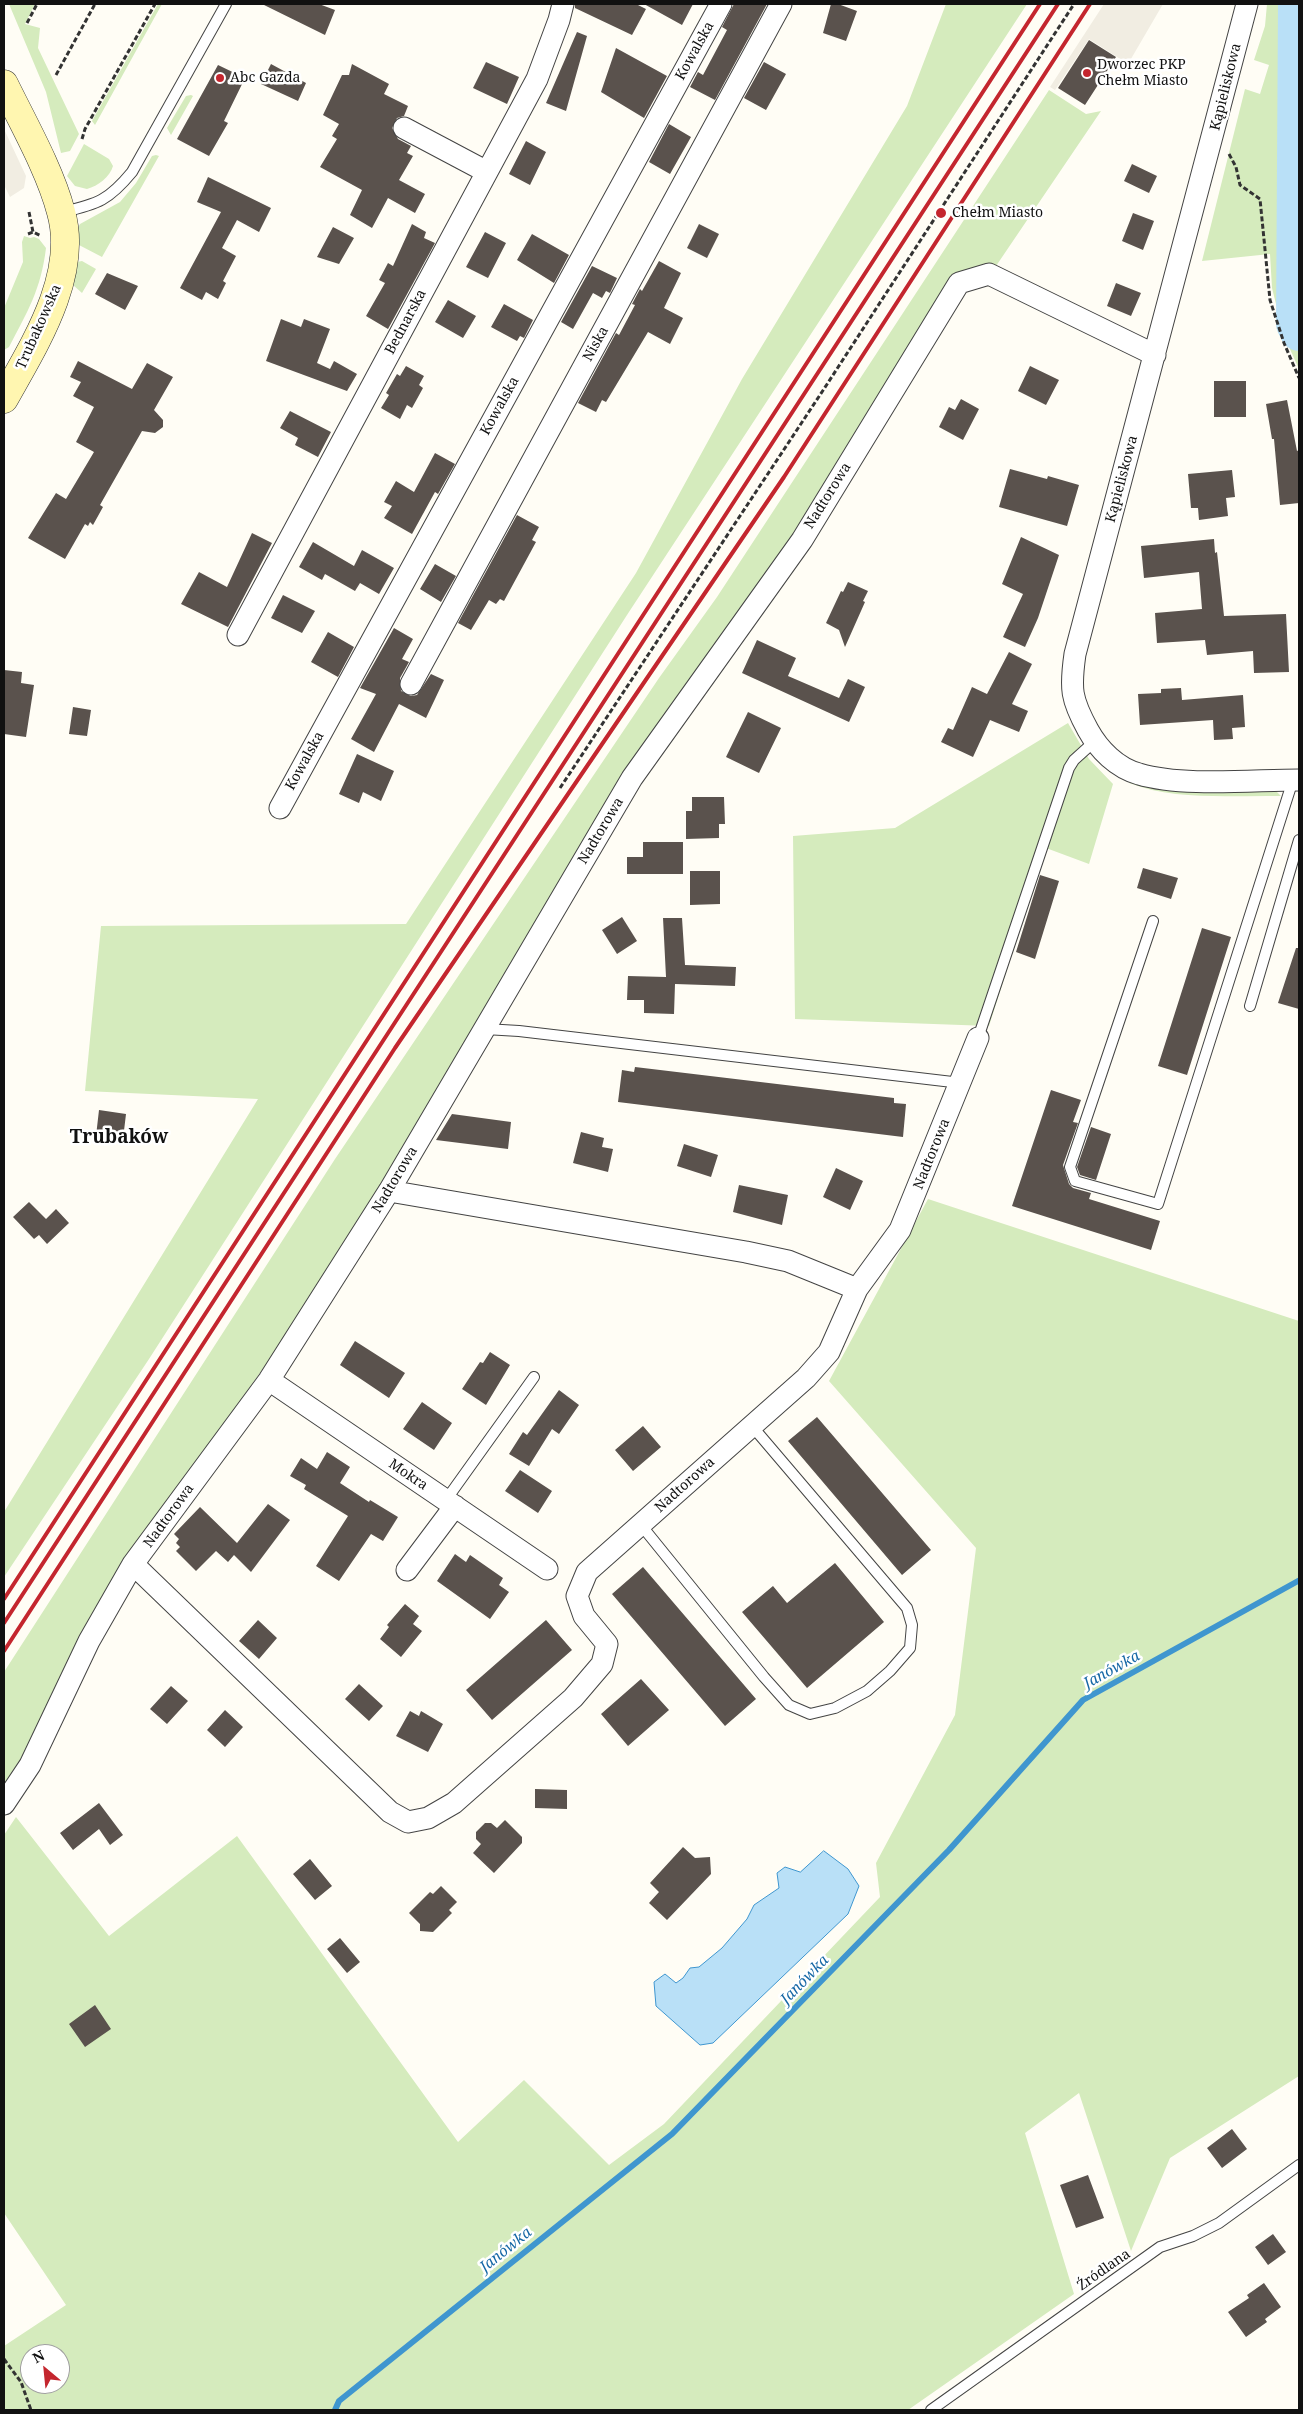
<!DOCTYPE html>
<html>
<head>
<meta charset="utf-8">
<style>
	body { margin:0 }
	#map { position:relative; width:1303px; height:2414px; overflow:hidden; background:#fffdf5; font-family:"Noto Serif",serif }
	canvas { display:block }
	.frame { position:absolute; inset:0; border:5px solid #111; pointer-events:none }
	.north { position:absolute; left:20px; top:2344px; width:50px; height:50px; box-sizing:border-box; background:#fff; border:1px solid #a0a0a0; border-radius:50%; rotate:332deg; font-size:14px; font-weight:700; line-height:20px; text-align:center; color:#111 }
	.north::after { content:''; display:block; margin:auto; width:18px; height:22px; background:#c4262e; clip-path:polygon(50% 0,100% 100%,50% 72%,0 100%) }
</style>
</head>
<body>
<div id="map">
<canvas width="1303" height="2414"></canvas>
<div class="frame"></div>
<div class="north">N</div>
</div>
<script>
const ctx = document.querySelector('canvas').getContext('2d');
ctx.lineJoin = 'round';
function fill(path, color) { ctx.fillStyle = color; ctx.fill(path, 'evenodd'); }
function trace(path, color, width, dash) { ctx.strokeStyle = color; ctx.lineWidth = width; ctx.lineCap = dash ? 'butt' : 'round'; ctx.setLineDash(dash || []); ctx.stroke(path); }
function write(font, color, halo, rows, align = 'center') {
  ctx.font = font + ' "Noto Serif",serif'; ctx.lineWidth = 5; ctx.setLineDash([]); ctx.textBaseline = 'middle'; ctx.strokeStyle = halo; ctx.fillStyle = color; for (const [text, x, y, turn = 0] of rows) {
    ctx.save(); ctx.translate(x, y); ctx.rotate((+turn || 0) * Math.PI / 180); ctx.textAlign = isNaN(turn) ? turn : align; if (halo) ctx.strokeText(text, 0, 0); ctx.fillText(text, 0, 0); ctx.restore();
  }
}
fill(new Path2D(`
	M 9,4 L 35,4 L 25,24 L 40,28 L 38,48 L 79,134 L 70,151 L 61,153 L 46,92 Z
	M 158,4 L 162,4 L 95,125 L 92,121 Z
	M 946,4 L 1027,4 L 627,615 L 149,1359 L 4,1577 L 4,1512 L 258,1099 L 85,1091 L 101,926 L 406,924 L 636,573 L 742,379 L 907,106 Z
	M 1267,4 L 1299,4 L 1299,369 L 1284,336 L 1272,288 L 1270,254 L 1202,261 L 1245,89 L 1260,94 L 1269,65 L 1254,60 L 1265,26 Z
	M 1049,90 L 1086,114 L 1101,111 L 994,269 L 959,283 L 798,538 L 628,776 L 448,1069 L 383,1181 L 279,1346 L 170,1500 L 4,1792 L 4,1672 L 335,1159 L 659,678 L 717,597 Z
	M 191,95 L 193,96 L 171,135 L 167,128 L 186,96 Z
	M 84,144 L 109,159 L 113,166 C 110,177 98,186 87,189 L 75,186 L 67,176 Z
	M 156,155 L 159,156 L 102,257 L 79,245 C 75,239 76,230 80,224 L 120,202 L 136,183 L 152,156 Z
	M 24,236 L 30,238 L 34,237 L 39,239 L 46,248 C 41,289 28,311 9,347 L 4,350 L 4,308 L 23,262 L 22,242 Z
	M 82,261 L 96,269 L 82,293 L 73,285 L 77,262 Z
	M 1068,723 L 1089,759 L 1113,784 L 1089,864 L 1046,848 L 989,1026 L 795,1019 L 793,836 L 895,828 Z
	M 1133,781 L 1274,789 L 1281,796 C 1231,795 1176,801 1129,783 Z
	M 928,1199 L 1299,1321 L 1299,2076 L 1170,2158 L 1131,2251 L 1079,2093 L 1025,2133 L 1074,2294 L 908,2410 L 4,2410 L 4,2346 L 66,2305 L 4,2213 L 4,1835 L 16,1817 L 109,1936 L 237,1836 L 458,2142 L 524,2080 L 609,2165 L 664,2124 L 880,1897 L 876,1863 L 955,1715 L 976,1548 L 829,1381 ZM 30,2354 L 60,2354 L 60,2384 L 30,2384 Z`), '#d5ebbd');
fill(new Path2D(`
	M 1104,4 L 1163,4 L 1128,64 L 1089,39 L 1055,90 L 1050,87 Z
	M 4,129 L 26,176 L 24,188 L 10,197 L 4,185 Z`), '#f1ede2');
const water = new Path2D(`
	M 824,1851 L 848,1869 L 859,1886 L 848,1914 L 713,2043 L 700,2045 L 656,2006 L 654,1982 L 665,1974 L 676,1983 L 683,1978 L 690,1968 L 699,1967 L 722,1948 L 747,1919 L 754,1905 L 779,1888 L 777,1873 L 785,1867 L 800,1872 Z`);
fill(water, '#b9e0f7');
trace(water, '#3f96cf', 1);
trace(new Path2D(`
	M 335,2410 L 339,2401 L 672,2134 L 949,1850 L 1083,1700 L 1298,1581`), '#3f96cf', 6);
trace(new Path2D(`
	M 1297,4 L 1295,324 L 1299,332`), '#b9e0f7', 38);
fill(new Path2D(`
	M 262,4 L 319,4 L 335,10 L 325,35 Z
	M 575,4 L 636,4 L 646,9 L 632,35 L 575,8 Z
	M 644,4 L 693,4 L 682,25 Z
	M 734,4 L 767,4 L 715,100 L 690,87 L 698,72 L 703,75 L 727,30 L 722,27 Z
	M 831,4 L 838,4 L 857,11 L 846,41 L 823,33 Z
	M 577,32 L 587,36 L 566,111 L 546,103 Z
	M 1089,40 L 1116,57 L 1085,105 L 1058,88 Z
	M 616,48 L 667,76 L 644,118 L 601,92 Z
	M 486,62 L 519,77 L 507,104 L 473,88 Z
	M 764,62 L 786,74 L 766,110 L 744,98 Z
	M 271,64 L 306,83 L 298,101 L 261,84 Z
	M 352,64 L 389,84 L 384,94 L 408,106 L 404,116 L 397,118 L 392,128 L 398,139 L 411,146 L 407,153 L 413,156 L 399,180 L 425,194 L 415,213 L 388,198 L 372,228 L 350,215 L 362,190 L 320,167 L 337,139 L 332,136 L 339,124 L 323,115 L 342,75 L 349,75 Z
	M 218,65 L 245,78 L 224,121 L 228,123 L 209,156 L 177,139 Z
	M 669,124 L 691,137 L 670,174 L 649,162 Z
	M 526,141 L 546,152 L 530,185 L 509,174 Z
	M 1132,164 L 1157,176 L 1149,193 L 1124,181 Z
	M 208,177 L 271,208 L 259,232 L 237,220 L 222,248 L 236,256 L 223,281 L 226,283 L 218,299 L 206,292 L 202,300 L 180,288 L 221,212 L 197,202 Z
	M 1133,213 L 1154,221 L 1143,250 L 1122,241 Z
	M 412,224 L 426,232 L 424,238 L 435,243 L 388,329 L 366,316 L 385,283 L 379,280 L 388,263 L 393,266 Z
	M 699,224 L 719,234 L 707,258 L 687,248 Z
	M 333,227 L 354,238 L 339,264 L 317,257 Z
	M 485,232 L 506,243 L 488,278 L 466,267 Z
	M 532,234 L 569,255 L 554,283 L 517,260 Z
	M 659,261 L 681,273 L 664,308 L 683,318 L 670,344 L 648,332 L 606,402 L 602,400 L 596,412 L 578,403 L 616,333 L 619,335 L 635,305 L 632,304 L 640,289 L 642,291 Z
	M 592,266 L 617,278 L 610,293 L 606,291 L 602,298 L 593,293 L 573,329 L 561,322 Z
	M 107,273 L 138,286 L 125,310 L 95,294 Z
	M 1116,283 L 1141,293 L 1131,316 L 1107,306 Z
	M 448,300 L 476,316 L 463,338 L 435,322 Z
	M 504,304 L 533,320 L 524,338 L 520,336 L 517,341 L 491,327 Z
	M 281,319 L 301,327 L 304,319 L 330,329 L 317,363 L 330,369 L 334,361 L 357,374 L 347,391 L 266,361 Z
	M 78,361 L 132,389 L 147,363 L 173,377 L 154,410 L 163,420 L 163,427 L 155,433 L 142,431 L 100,505 L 103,507 L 93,525 L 90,522 L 88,526 L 85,524 L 65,559 L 28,538 L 56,493 L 66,499 L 94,452 L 76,442 L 94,407 L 73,396 L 81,382 L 70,377 Z
	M 406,366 L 424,376 L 419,385 L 423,388 L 412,408 L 407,405 L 400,419 L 381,408 L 389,395 L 386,393 L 397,374 L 400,376 Z
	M 1030,366 L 1059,380 L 1046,405 L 1018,391 Z
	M 1214,381 L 1246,381 L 1246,417 L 1214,417 Z
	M 961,399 L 979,409 L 963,440 L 939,427 L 949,407 L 955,410 Z
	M 1287,400 L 1297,451 L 1299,450 L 1299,503 L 1280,505 L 1274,439 L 1272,439 L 1266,404 Z
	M 290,411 L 331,432 L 318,457 L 295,445 L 298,438 L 280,428 Z
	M 435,453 L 455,464 L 438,494 L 435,492 L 412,534 L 384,518 L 392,506 L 384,502 L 396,481 L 414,492 Z
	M 1010,469 L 1047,479 L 1048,476 L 1079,485 L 1067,526 L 999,507 Z
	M 1232,470 L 1235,497 L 1226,498 L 1228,516 L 1199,520 L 1198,508 L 1191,508 L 1188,474 Z
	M 517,515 L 539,527 L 532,540 L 536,542 L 504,601 L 500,599 L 496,604 L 489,600 L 471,630 L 458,623 Z
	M 252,533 L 272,543 L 228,627 L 181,604 L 199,572 L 227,587 Z
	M 1021,537 L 1059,555 L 1038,618 L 1025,647 L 1003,637 L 1023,594 L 1002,584 Z
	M 1214,539 L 1215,553 L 1217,552 L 1224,616 L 1286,614 L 1289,672 L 1254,673 L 1253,651 L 1207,655 L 1205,640 L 1157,643 L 1155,613 L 1202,609 L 1199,572 L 1144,578 L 1141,546 Z
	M 313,542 L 354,566 L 362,550 L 394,568 L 379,594 L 360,583 L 355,591 L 325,574 L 322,580 L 299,567 Z
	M 435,564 L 456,576 L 441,602 L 420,589 Z
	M 848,582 L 868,591 L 863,601 L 865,602 L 845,647 L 839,630 L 826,623 L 841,591 L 843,592 Z
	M 283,595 L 315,611 L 302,633 L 271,618 Z
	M 394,628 L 413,639 L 402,659 L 409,662 L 400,678 L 401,691 L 411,696 L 417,695 L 431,674 L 444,680 L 426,718 L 399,704 L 374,752 L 351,739 L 376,694 L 360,688 Z
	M 328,632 L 354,647 L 338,677 L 311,662 Z
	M 757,640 L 796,658 L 788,676 L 839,698 L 848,679 L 865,687 L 849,722 L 742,673 Z
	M 1009,652 L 1032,664 L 1012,704 L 1028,711 L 1019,732 L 990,720 L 973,757 L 941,742 L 948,728 L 953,730 L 972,687 L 987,694 Z
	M 4,670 L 22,672 L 21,683 L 34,685 L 26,737 L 4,734 Z
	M 1181,688 L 1182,700 L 1243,695 L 1245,727 L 1232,728 L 1233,739 L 1214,740 L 1213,720 L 1140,725 L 1138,694 L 1161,693 L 1161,689 Z
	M 73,707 L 91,710 L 87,736 L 69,734 Z
	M 748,712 L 781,728 L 759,773 L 726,757 Z
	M 357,754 L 394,771 L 381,801 L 363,792 L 359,803 L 339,794 Z
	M 692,797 L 724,797 L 725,824 L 719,824 L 719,838 L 686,839 L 686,811 L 692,811 Z
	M 643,842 L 683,842 L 683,874 L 627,874 L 627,857 L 643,857 Z
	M 1143,868 L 1178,878 L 1171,899 L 1137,888 Z
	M 690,871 L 720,871 L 720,904 L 690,905 Z
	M 1040,875 L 1059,881 L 1035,959 L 1016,952 Z
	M 622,917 L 637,941 L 617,954 L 602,930 Z
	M 663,918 L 682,918 L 685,965 L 736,967 L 735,986 L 675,984 L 674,1014 L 644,1013 L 644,1000 L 627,1000 L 628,976 L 666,977 Z
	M 1202,928 L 1231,937 L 1187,1075 L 1158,1066 Z
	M 1296,948 L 1299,948 L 1299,1009 L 1278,1003 Z
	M 635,1067 L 894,1098 L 894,1103 L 906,1104 L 903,1137 L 618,1102 L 622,1070 L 634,1072 Z
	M 1051,1090 L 1081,1100 L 1073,1122 L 1078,1123 L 1063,1165 L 1069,1184 L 1073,1188 L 1091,1193 L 1089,1199 L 1160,1221 L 1151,1250 L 1012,1206 Z
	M 99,1110 L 126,1114 L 123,1139 L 96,1136 Z
	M 452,1114 L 511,1122 L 508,1149 L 436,1140 Z
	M 1091,1127 L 1111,1134 L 1096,1180 L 1080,1175 L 1077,1167 Z
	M 581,1132 L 604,1138 L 602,1147 L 613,1149 L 608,1172 L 573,1163 Z
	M 684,1144 L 718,1155 L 711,1177 L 677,1166 Z
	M 836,1168 L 863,1181 L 850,1210 L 823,1197 Z
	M 739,1185 L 788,1195 L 782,1225 L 733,1212 Z
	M 29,1202 L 46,1219 L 56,1209 L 69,1223 L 47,1244 L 39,1235 L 34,1239 L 13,1217 Z
	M 355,1341 L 405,1373 L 389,1398 L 340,1365 Z
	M 490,1352 L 510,1365 L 486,1405 L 462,1389 L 480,1362 L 483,1363 Z
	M 559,1390 L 579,1405 L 559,1434 L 552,1429 L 529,1466 L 509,1454 L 523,1432 L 527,1435 Z
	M 422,1402 L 452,1423 L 434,1450 L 403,1429 Z
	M 817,1417 L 931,1550 L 902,1575 L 788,1441 Z
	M 643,1426 L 661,1447 L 633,1471 L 615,1450 Z
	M 327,1452 L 350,1467 L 340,1483 L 369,1502 L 370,1500 L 398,1517 L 383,1541 L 371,1534 L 339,1581 L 316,1566 L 348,1516 L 304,1489 L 306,1485 L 290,1476 L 301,1458 L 317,1469 Z
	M 520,1470 L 552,1491 L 538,1513 L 505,1491 Z
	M 268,1504 L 290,1520 L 251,1572 L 234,1555 L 228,1562 L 216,1551 L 196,1571 L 176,1551 L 180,1547 L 176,1543 L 179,1539 L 174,1534 L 200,1507 L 237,1543 Z
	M 455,1554 L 466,1562 L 470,1555 L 503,1578 L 499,1585 L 509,1592 L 490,1619 L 437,1581 Z
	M 835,1563 L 884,1622 L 807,1688 L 742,1612 L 773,1586 L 787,1603 Z
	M 643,1567 L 756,1699 L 725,1726 L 612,1594 Z
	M 405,1604 L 419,1616 L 413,1624 L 422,1631 L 401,1657 L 380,1639 L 389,1627 L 387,1625 Z
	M 258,1620 L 277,1638 L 259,1659 L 239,1641 Z
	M 546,1620 L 572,1650 L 492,1720 L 466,1690 Z
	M 641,1679 L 669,1710 L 628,1746 L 601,1714 Z
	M 359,1684 L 383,1706 L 369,1721 L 345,1699 Z
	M 171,1686 L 188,1701 L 167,1724 L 150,1709 Z
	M 225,1710 L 243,1727 L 225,1747 L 207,1730 Z
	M 410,1711 L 419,1716 L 421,1711 L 443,1724 L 428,1752 L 396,1736 Z
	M 535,1789 L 567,1790 L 567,1809 L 535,1808 Z
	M 99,1803 L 123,1835 L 110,1845 L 99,1829 L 73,1850 L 60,1833 Z
	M 505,1820 L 522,1837 L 522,1843 L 494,1873 L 473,1853 L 481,1844 L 476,1839 L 476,1832 L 485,1823 L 491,1823 L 497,1828 Z
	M 683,1847 L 695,1858 L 710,1857 L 711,1874 L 667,1920 L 649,1903 L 659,1892 L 650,1883 Z
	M 310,1859 L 332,1886 L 315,1900 L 293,1874 Z
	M 441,1886 L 457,1902 L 449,1910 L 452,1913 L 433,1932 L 420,1931 L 420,1924 L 409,1913 L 430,1892 L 433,1894 Z
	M 340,1938 L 360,1962 L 347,1973 L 327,1949 Z
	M 95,2005 L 111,2029 L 85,2047 L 69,2024 Z
	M 1232,2129 L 1247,2149 L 1222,2168 L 1207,2148 Z
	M 1088,2175 L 1104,2218 L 1076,2228 L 1060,2185 Z
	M 1273,2234 L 1286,2252 L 1268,2265 L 1255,2247 Z
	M 1264,2283 L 1281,2307 L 1265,2319 L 1267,2322 L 1246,2337 L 1228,2312 L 1249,2298 L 1247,2295 Z`), '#5a524d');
const lane = new Path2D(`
	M 63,212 C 98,204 109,200 132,172 L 226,4
	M 1153,921 L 1070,1167 L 1075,1181 L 1158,1204 L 1293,780
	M 1250,1006 L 1299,840
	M 485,1029 L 519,1031 L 961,1083
	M 978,1038 L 1069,768 L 1074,760 L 1095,741
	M 446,1500 L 534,1377
	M 641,1525 L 764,1677 L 789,1705 L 810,1714 L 835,1708 L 867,1691 L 890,1671 L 910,1648 L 912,1625 L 907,1608 L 752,1426
	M 931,2410 L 1160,2247 L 1193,2236 L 1219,2223 L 1299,2165`);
const street = new Path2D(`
	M 1247,4 L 1075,654 C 1070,689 1071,699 1088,730 C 1099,750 1117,768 1139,774 C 1182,787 1253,780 1299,780
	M 404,128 L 487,172
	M 238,635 L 537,79 L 559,20 L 563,4
	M 411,684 L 781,4
	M 280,808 L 721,4
	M 389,1191 L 746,1252 L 788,1261 L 857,1289
	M 269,1380 L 547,1569
	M 133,1564 L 390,1812 L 408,1822 L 428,1818 L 454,1803 L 573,1698 L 602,1664 L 607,1644 L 584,1616 L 577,1596 L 587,1572 L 806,1378 L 829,1352 L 857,1289 L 900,1230 L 978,1038
	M 407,1570 L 455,1506
	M 4,1804 L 30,1765 L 89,1641 L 133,1564 L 269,1380 L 389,1191 L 632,778 L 802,540 L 959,283 L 989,274 L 1155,355`);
const secondary = new Path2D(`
	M 4,84 C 23,123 50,170 61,212 C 79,276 34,345 4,399`);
trace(lane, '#444', 12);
trace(street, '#444', 23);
trace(secondary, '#333', 29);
trace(new Path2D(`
	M 27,23 L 37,4
	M 56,75 L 95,4
	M 82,139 L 85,129 L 155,4
	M 1229,154 L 1236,167 L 1240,185 L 1260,199 L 1270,300 L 1284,343 L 1299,378
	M 29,212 L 33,232
	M 28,234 L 33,232 L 41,236
	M 560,788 L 820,395 L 1074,4
	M 4,2359 L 21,2382 L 31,2410`), '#333', 3, [5, 2.5]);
trace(lane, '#fff', 10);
trace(street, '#fff', 21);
trace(secondary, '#fff6b0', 28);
trace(new Path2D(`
	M 4,1599 L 1040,4
	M 4,1623 L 1058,4
	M 4,1651 L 395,1048 L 784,477 L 1090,4`), '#c4262e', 4);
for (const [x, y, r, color] of [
	[1087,73,5,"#c4262e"],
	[220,78,5,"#c4262e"],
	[941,213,6,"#c4262e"]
]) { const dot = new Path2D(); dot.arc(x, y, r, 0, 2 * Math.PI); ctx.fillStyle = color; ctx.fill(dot); trace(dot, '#fff', 2); }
write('14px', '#111', '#fff', [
	["Kowalska",695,51,-61],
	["Kąpieliskowa",1226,87,-76],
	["Bednarska",406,322,-62],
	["Trubakowska",39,327,-66],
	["Niska",596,344,-61],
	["Kowalska",500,406,-61],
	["Kąpieliskowa",1122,479,-75],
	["Nadtorowa",828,496,-58],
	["Kowalska",305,761,-61],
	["Nadtorowa",601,831,-59],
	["Nadtorowa",932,1154,-68],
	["Nadtorowa",395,1180,-59],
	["Mokra",408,1475,34],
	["Nadtorowa",685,1485,-42],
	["Nadtorowa",169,1516,-54],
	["Źródlana",1104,2270,-35]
]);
write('14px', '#111', '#fff', [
	["Dworzec PKP",1097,65],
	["Chełm Miasto",1097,81],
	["Abc Gazda",230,78],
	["Chełm Miasto",952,213]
], 'left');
write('italic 15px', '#1768a6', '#fff', [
	["Janówka",1112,1670,-29],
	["Janówka",805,1980,-46],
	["Janówka",506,2250,-39]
]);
write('bold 19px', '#111', '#fff', [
	["Trubaków",119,1138]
]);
</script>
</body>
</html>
